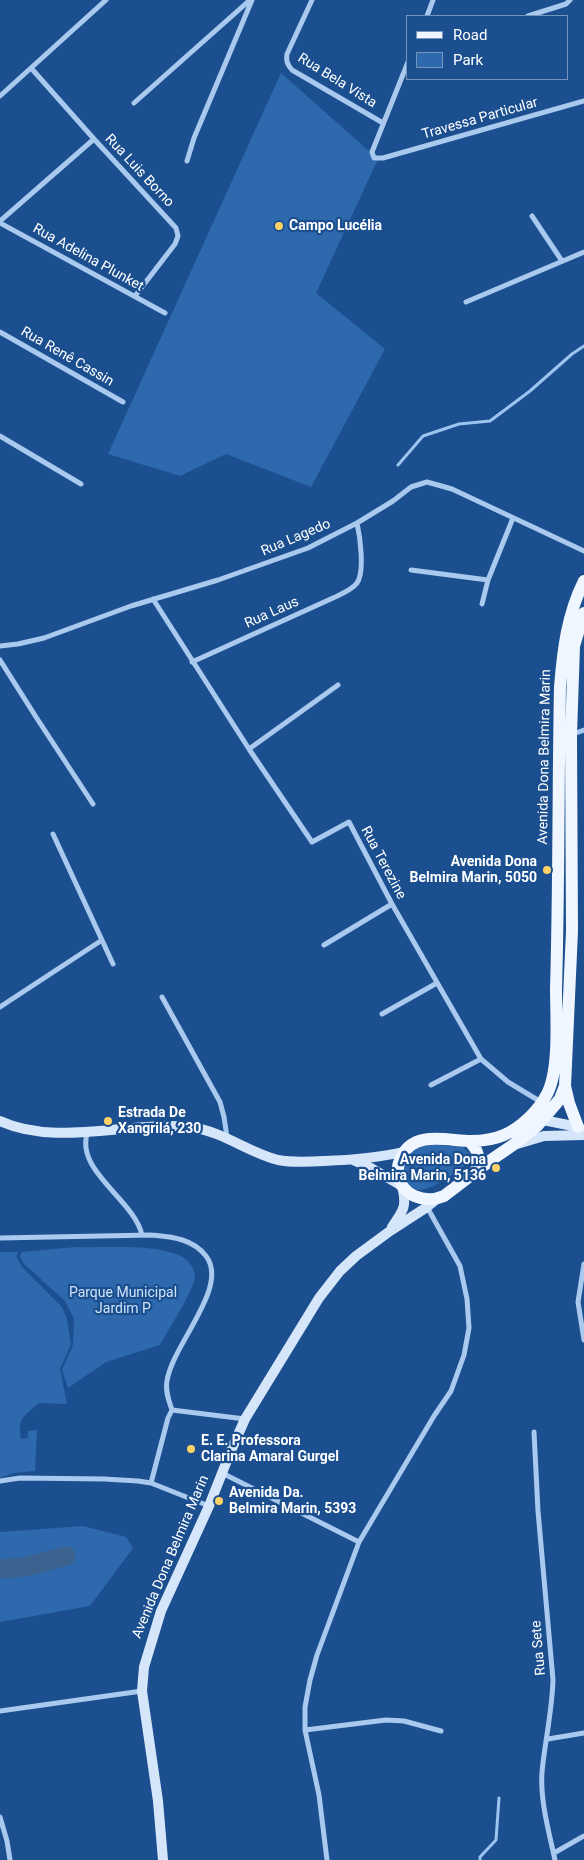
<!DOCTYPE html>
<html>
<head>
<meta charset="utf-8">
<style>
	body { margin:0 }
	#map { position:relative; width:584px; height:1860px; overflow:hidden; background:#1b4f8f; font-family:Roboto,sans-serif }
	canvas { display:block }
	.legend { position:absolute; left:406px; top:15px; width:162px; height:65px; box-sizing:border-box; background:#1b4f8f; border:1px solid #7695bc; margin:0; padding:6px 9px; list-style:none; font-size:15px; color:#fff }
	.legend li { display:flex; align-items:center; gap:10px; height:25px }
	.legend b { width:25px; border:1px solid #7695bc }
</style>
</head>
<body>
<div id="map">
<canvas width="584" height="1860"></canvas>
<ul class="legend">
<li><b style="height:6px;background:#f0f6ff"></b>Road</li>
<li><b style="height:14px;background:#2e69ad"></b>Park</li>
</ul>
</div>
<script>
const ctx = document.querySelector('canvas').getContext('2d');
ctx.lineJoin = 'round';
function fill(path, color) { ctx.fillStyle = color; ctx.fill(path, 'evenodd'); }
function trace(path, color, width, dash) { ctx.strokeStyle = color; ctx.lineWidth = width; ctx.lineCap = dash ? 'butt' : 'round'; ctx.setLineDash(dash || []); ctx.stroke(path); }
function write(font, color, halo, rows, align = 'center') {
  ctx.font = font + ' Roboto,sans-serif'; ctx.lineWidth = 4.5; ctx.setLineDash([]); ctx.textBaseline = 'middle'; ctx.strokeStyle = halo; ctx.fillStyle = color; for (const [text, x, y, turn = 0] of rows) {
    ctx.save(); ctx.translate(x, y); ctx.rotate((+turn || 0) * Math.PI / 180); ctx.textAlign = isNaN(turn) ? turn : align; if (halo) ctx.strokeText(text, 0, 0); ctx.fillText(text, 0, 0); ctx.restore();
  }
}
fill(new Path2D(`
	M 281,73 L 378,159 L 316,293 L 385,349 L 311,487 L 226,454 L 180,476 L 108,454 Z
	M 418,1143 L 463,1147 L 470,1154 L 468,1162 C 461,1171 430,1191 418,1190 C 414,1190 410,1187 407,1185 L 400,1163 Z
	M 76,1247 C 105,1248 149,1244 176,1254 C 186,1257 194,1266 195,1276 C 195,1289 167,1332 160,1345 L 106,1362 L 68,1388 L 62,1370 L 73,1345 L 74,1319 L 65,1301 L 23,1263 L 20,1256 L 22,1252 Z
	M 0,1252 L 19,1252 L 16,1256 L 22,1267 L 62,1307 L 67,1319 L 71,1344 L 60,1369 L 67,1404 L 39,1403 C 24,1416 17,1418 21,1439 L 28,1438 L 28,1431 L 37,1430 L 35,1471 L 13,1473 L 0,1478 Z
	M 83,1526 L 126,1537 L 133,1548 L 90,1606 L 0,1622 L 0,1532 Z`), '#2e69ad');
trace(new Path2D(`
	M 398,465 L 423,436 L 459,424 L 490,421 L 530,391 L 572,354 L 584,346
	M 480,1860 L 480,1857 L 496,1840 L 499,1798`), '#9cc4f0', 3);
trace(new Path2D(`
	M 0,1569 L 25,1567 L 66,1556`), '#3c6290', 19);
trace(new Path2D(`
	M 312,0 L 287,54 C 286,61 287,64 292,70 L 383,123
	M 427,16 L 433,0
	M 528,16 L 566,4 L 570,0
	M 408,62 L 372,152 L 374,158 L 383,158 L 584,101
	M 31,68 L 94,139 L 176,228 L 178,236 L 175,244 L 135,296
	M 0,96 L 106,0
	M 134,103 L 250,0
	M 187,161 L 194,138 L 252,0
	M 532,216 L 562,261
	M 0,221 L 94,139
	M 0,223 L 165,313
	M 466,302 L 584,252
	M 0,332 L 123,402
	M 0,436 L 81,484
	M 411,570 L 488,580
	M 153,599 L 249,749 L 312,842 L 349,822 L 392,904 L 481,1059 L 508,1082 L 541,1102
	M 482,604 L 488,580 L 513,518
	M 0,646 L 18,644 L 44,638 L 131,606 L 218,580 L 308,548 L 357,523 L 393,501 L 411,487 L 427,482 L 452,489 L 584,551
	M 0,660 L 36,717 L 93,804
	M 192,662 L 333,598 C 341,594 352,590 357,583 C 365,572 360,536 357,523
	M 573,734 L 584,730
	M 249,749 L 338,685
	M 53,834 L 113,964
	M 324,945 L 392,904
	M 162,997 L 220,1102 L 224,1117 L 227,1137
	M 0,1007 L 102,940
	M 382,1014 L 437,983
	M 431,1085 L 481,1059
	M 88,1131 C 73,1170 134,1199 142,1235
	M 0,1238 L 151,1235 C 171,1237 192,1238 206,1256 C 230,1287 172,1345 167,1381 C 165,1391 169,1401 172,1410
	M 584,1264 L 578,1302 L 584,1340
	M 534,1432 L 538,1511 L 553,1680 C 552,1712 545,1741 542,1772 C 540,1801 549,1832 555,1860
	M 222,1473 L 359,1542
	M 0,1481 L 20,1478 L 104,1479 L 138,1481 L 151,1483 L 209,1506
	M 151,1483 L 168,1418 L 172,1410 L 245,1419
	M 0,1711 L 142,1691
	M 305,1730 L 386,1720 L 404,1721 L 441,1731
	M 548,1739 L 584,1733
	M 0,1817 L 7,1841 L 10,1860
	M 554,1853 L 584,1836
	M 327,1860 L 319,1795 L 305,1730 L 305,1707 L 310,1680 L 317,1655 L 359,1542 L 434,1416 L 451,1391 L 464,1355 L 469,1328 L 467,1299 L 460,1266 L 427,1207`), '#a9c9ee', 5);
trace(new Path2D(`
	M 539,1116 L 543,1120 L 578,1127 L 581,1129
	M 0,1121 C 57,1147 128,1121 189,1127 C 223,1131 247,1152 278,1160 C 293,1163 309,1162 324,1161 C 351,1160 377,1158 403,1152
	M 517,1144 L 544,1136 L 584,1135
	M 353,1160 L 371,1168 L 402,1186 C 407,1206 404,1210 392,1227
	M 163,1860 L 158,1801 L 142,1691 L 144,1667 L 161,1611 L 209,1506 L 230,1453 L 245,1419 L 319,1298 L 340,1271 L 356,1256 L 390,1231 L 427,1207 L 438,1198`), '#d6e6fa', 10);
trace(new Path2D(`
	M 584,581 C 567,615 563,650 560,687 C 558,788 559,888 556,989 C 556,1017 560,1069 547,1094 C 539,1110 521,1128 504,1135 C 495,1139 482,1141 471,1141 C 449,1141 414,1130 402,1156 C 399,1161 397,1167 398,1174 C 401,1196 425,1204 444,1196 L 491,1160 L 513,1145 L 537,1126 L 560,1099 L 565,1086 L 572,931 L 571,735 L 574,646 L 584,613
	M 565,1086 L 569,1103 L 578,1127
	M 469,1141 C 479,1151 481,1159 475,1173`), '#f0f6ff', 12);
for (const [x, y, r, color] of [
	[279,226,5,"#ffd166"],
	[547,870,5,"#ffd166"],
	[108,1121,5,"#ffd166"],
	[496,1168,5,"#ffd166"],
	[191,1449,5,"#ffd166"],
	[219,1501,5,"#ffd166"]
]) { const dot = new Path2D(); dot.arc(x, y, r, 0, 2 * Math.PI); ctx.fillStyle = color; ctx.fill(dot); trace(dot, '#1b4f8f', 2); }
write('14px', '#fff', '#1b4f8f', [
	["Rua Bela Vista",337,81,32],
	["Travessa Particular",480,119,-16],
	["Rua Luis Borno",139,171,47],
	["Rua Adelina Plunket",88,258,29],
	["Rua Renê Cassin",67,357,30],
	["Rua Lagedo",296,538,-23],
	["Rua Laus",272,613,-24],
	["Avenida Dona Belmira Marin",545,757,-89],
	["Rua Terezine",383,863,62],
	["Avenida Dona Belmira Marin",171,1557,-67],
	["Rua Sete",539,1648,-95]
]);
write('bold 14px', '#fff', '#1b4f8f', [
	["Campo Lucélia",289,226],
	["Avenida Dona",537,862,"right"],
	["Belmira Marin, 5050",537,878,"right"],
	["Estrada De",118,1113],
	["Xangrilá, 230",118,1129],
	["Avenida Dona",486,1160,"right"],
	["Belmira Marin, 5136",486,1176,"right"],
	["E. E. Professora",201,1441],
	["Clarina Amaral Gurgel",201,1457],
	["Avenida Da.",229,1493],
	["Belmira Marin, 5393",229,1509]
], 'left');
write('14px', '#cfe3fa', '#1b4f8f', [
	["Parque Municipal",123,1293],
	["Jardim P",123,1309]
]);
</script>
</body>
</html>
